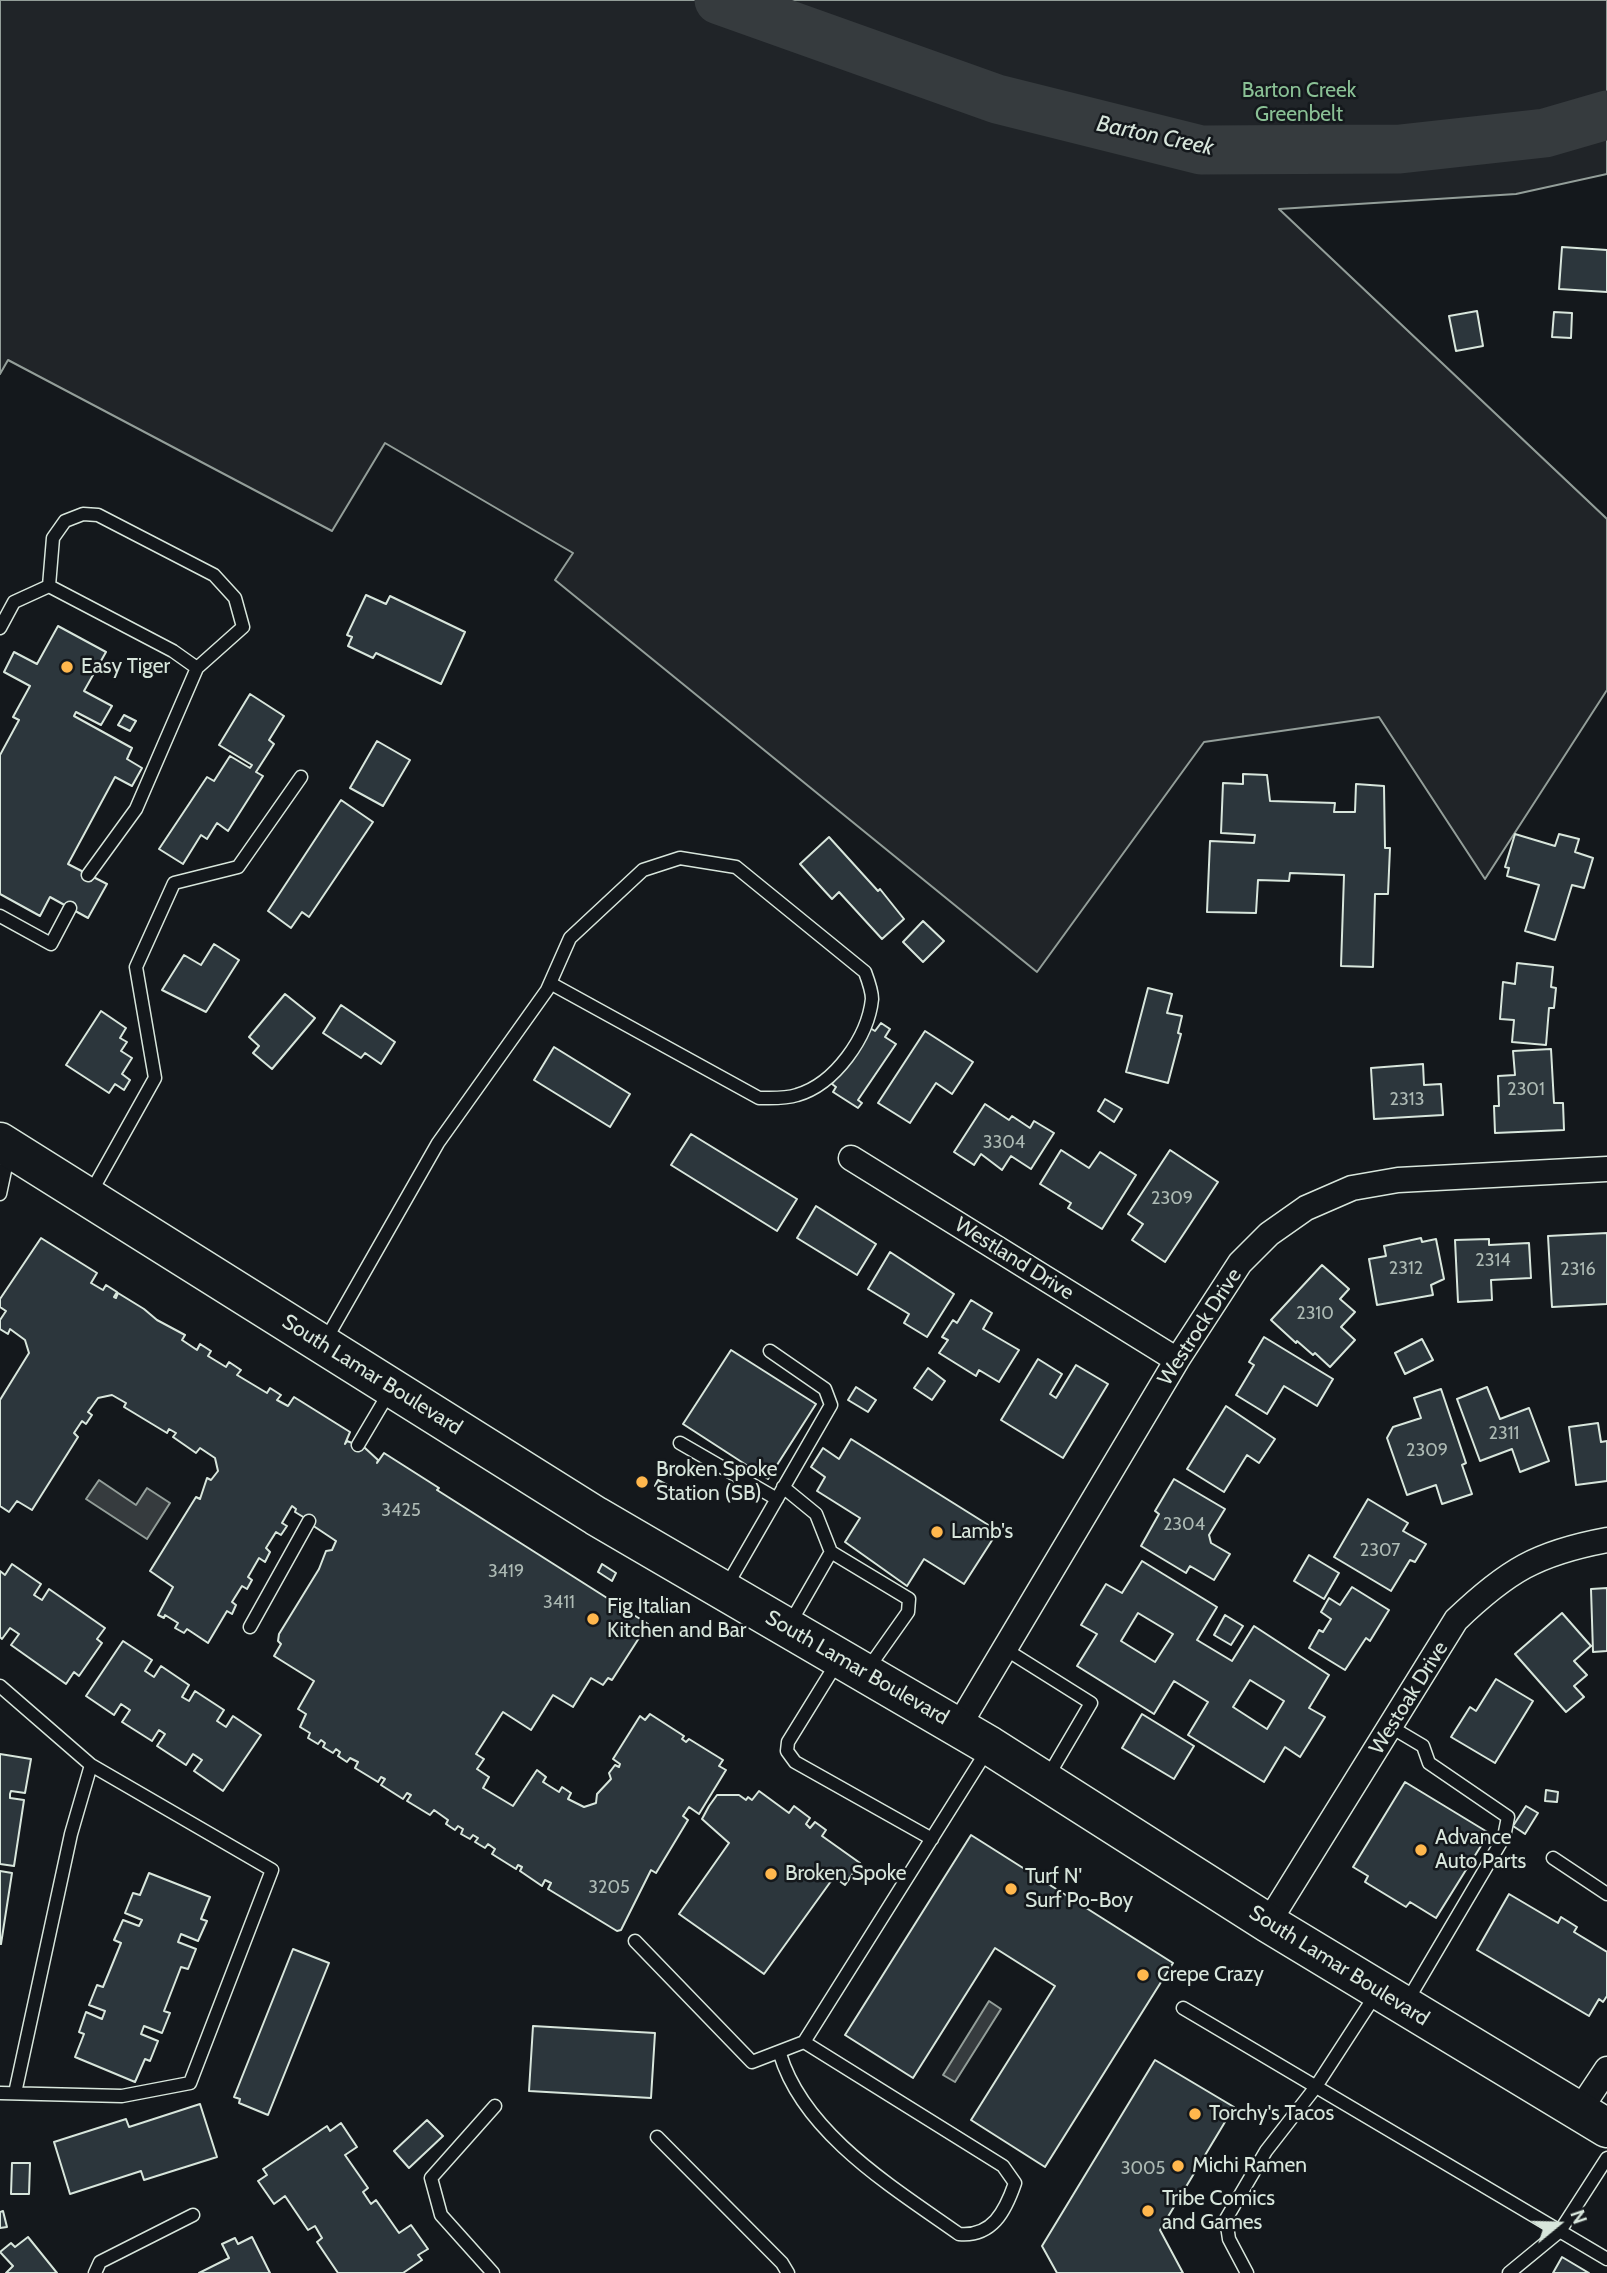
<!DOCTYPE html>
<html>
<head>
<meta charset="utf-8">
<style>
	body { margin:0 }
	#map { position:relative; width:1607px; height:2273px; overflow:hidden; background:#14181c; font-family:Cabin,sans-serif }
	canvas { display:block }
	.north { position:absolute; left:1523px; top:2189px; width:70px; height:70px; -webkit-text-stroke:5px #14181c; paint-order:stroke; rotate:71deg; font-size:19px; font-weight:700; line-height:28px; text-align:center; color:#d8e6dc }
	.north::after { content:''; display:block; margin:auto; width:24px; height:32px; background:#d8e6dc; clip-path:polygon(50% 0,100% 100%,50% 72%,0 100%) }
</style>
</head>
<body>
<div id="map">
<canvas width="1607" height="2273"></canvas>
<div class="north">N</div>
</div>
<script>
const ctx = document.querySelector('canvas').getContext('2d');
ctx.lineJoin = 'round';
function fill(path, color) { ctx.fillStyle = color; ctx.fill(path, 'evenodd'); }
function trace(path, color, width, dash) { ctx.strokeStyle = color; ctx.lineWidth = width; ctx.lineCap = dash ? 'butt' : 'round'; ctx.setLineDash(dash || []); ctx.stroke(path); }
function write(font, color, halo, rows, align = 'center') {
  ctx.font = font + ' Cabin,sans-serif'; ctx.lineWidth = 5; ctx.setLineDash([]); ctx.textBaseline = 'middle'; ctx.strokeStyle = halo; ctx.fillStyle = color; for (const [text, x, y, turn = 0] of rows) {
    ctx.save(); ctx.translate(x, y); ctx.rotate((+turn || 0) * Math.PI / 180); ctx.textAlign = isNaN(turn) ? turn : align; if (halo) ctx.strokeText(text, 0, 0); ctx.fillText(text, 0, 0); ctx.restore();
  }
}
const green = new Path2D(`
	M 0,0 L 1607,0 L 1607,174 L 1516,194 L 1279,209 L 1607,519 L 1607,690 L 1485,879 L 1379,717 L 1204,742 L 1037,972 L 555,580 L 573,553 L 385,443 L 332,531 L 8,360 L 0,374 Z`);
fill(green, '#202428');
trace(green, '#939e99', 2);
const water = new Path2D(`
	M 99,1480 L 136,1505 L 147,1488 L 170,1503 L 147,1539 L 86,1499 Z
	M 989,2001 L 1001,2009 L 955,2082 L 943,2075 Z`);
fill(water, '#363b3e');
trace(water, '#939e99', 2);
trace(new Path2D(`
	M 719,0 L 997,99 L 1201,150 L 1400,149 L 1545,133 L 1607,115`), '#363b3e', 49);
const building = new Path2D(`
	M 1562,247 L 1607,250 L 1607,292 L 1559,289 Z
	M 1477,311 L 1483,346 L 1456,351 L 1449,316 Z
	M 1554,312 L 1572,313 L 1571,338 L 1552,337 Z
	M 366,595 L 386,604 L 390,596 L 465,632 L 441,684 L 376,653 L 373,658 L 348,646 L 352,637 L 347,635 Z
	M 58,626 L 106,652 L 84,691 L 112,706 L 101,725 L 76,712 L 74,716 L 132,748 L 127,759 L 142,768 L 132,786 L 115,777 L 68,864 L 107,884 L 88,918 L 50,897 L 40,916 L 0,894 L 0,755 L 19,720 L 13,717 L 30,686 L 4,672 L 14,652 L 37,664 Z
	M 250,694 L 284,716 L 269,740 L 274,744 L 256,772 L 263,776 L 228,831 L 217,823 L 207,839 L 201,835 L 183,864 L 159,849 L 207,777 L 214,781 L 230,756 L 250,768 L 252,765 L 219,745 Z
	M 124,715 L 136,721 L 130,731 L 118,725 Z
	M 377,741 L 410,760 L 383,806 L 350,788 Z
	M 1243,774 L 1267,775 L 1270,801 L 1335,803 L 1334,812 L 1355,812 L 1356,784 L 1384,786 L 1385,848 L 1390,848 L 1388,894 L 1375,894 L 1373,967 L 1341,966 L 1344,875 L 1290,873 L 1289,881 L 1258,880 L 1256,913 L 1207,912 L 1210,841 L 1254,843 L 1255,835 L 1221,833 L 1223,783 L 1243,784 Z
	M 341,800 L 373,822 L 309,917 L 302,912 L 291,928 L 268,911 Z
	M 1515,834 L 1555,846 L 1559,834 L 1579,839 L 1575,852 L 1593,858 L 1584,888 L 1572,885 L 1555,940 L 1525,931 L 1539,885 L 1507,876 L 1509,868 L 1505,867 Z
	M 829,837 L 878,891 L 880,889 L 904,919 L 882,939 L 839,892 L 832,899 L 800,864 Z
	M 923,921 L 944,941 L 923,962 L 903,942 Z
	M 214,944 L 239,960 L 206,1012 L 162,990 L 184,955 L 201,965 Z
	M 1517,963 L 1553,967 L 1551,987 L 1556,988 L 1554,1008 L 1549,1008 L 1546,1045 L 1512,1042 L 1514,1020 L 1500,1019 L 1503,982 L 1515,984 Z
	M 1148,988 L 1172,994 L 1167,1013 L 1182,1016 L 1178,1033 L 1181,1034 L 1168,1083 L 1126,1072 Z
	M 285,994 L 315,1018 L 272,1069 L 253,1053 L 259,1046 L 249,1037 Z
	M 341,1005 L 395,1042 L 381,1064 L 365,1053 L 361,1058 L 323,1033 Z
	M 101,1011 L 126,1028 L 120,1038 L 127,1042 L 121,1051 L 132,1058 L 122,1074 L 130,1080 L 124,1090 L 115,1084 L 109,1093 L 66,1065 Z
	M 881,1023 L 890,1029 L 885,1037 L 896,1044 L 858,1100 L 862,1103 L 858,1108 L 833,1092 L 836,1087 L 832,1084 L 870,1028 L 875,1031 Z
	M 925,1031 L 973,1062 L 952,1094 L 936,1083 L 910,1123 L 878,1103 Z
	M 554,1047 L 630,1094 L 610,1127 L 534,1080 Z
	M 1551,1049 L 1554,1103 L 1563,1103 L 1564,1130 L 1495,1133 L 1494,1106 L 1499,1106 L 1498,1076 L 1515,1075 L 1513,1051 Z
	M 1423,1064 L 1424,1085 L 1441,1084 L 1443,1115 L 1374,1119 L 1371,1068 Z
	M 1105,1099 L 1122,1109 L 1114,1122 L 1098,1111 Z
	M 985,1104 L 1009,1120 L 1012,1116 L 1030,1128 L 1034,1121 L 1054,1133 L 1031,1169 L 1011,1156 L 1002,1170 L 981,1154 L 974,1165 L 954,1152 Z
	M 691,1134 L 797,1199 L 777,1231 L 671,1165 Z
	M 1061,1150 L 1089,1168 L 1100,1152 L 1136,1175 L 1102,1229 L 1068,1208 L 1071,1203 L 1040,1184 Z
	M 1170,1150 L 1218,1182 L 1165,1262 L 1132,1240 L 1143,1224 L 1128,1214 Z
	M 816,1206 L 876,1244 L 857,1275 L 797,1238 Z
	M 1607,1233 L 1607,1304 L 1552,1307 L 1548,1236 Z
	M 41,1238 L 97,1273 L 91,1283 L 103,1290 L 106,1285 L 117,1292 L 114,1297 L 116,1298 L 118,1293 L 144,1309 L 157,1320 L 185,1335 L 182,1340 L 197,1350 L 200,1344 L 211,1351 L 208,1356 L 226,1367 L 229,1362 L 241,1370 L 237,1375 L 267,1393 L 270,1388 L 281,1395 L 277,1400 L 288,1406 L 294,1397 L 350,1432 L 345,1444 L 347,1441 L 365,1448 L 378,1460 L 377,1463 L 384,1453 L 439,1488 L 437,1490 L 648,1624 L 612,1680 L 608,1678 L 603,1685 L 591,1678 L 573,1707 L 553,1695 L 531,1730 L 503,1712 L 476,1754 L 484,1759 L 477,1769 L 489,1777 L 483,1788 L 513,1806 L 537,1770 L 546,1777 L 543,1782 L 559,1792 L 562,1787 L 571,1793 L 568,1799 L 584,1807 L 596,1803 L 597,1794 L 611,1779 L 609,1773 L 615,1765 L 619,1767 L 620,1764 L 613,1759 L 640,1716 L 645,1720 L 650,1714 L 684,1736 L 682,1739 L 686,1742 L 689,1739 L 723,1760 L 719,1766 L 726,1770 L 699,1814 L 689,1807 L 683,1816 L 688,1820 L 656,1873 L 651,1870 L 621,1930 L 617,1931 L 548,1889 L 551,1883 L 545,1880 L 542,1886 L 520,1871 L 522,1867 L 518,1865 L 516,1869 L 492,1854 L 495,1849 L 488,1844 L 485,1848 L 475,1842 L 478,1838 L 473,1835 L 470,1839 L 461,1834 L 463,1829 L 458,1826 L 455,1830 L 446,1824 L 448,1820 L 434,1810 L 430,1815 L 407,1801 L 411,1795 L 407,1793 L 403,1799 L 381,1785 L 385,1779 L 381,1777 L 378,1782 L 355,1768 L 358,1762 L 350,1758 L 347,1762 L 338,1756 L 340,1752 L 336,1749 L 333,1753 L 323,1747 L 325,1743 L 321,1740 L 318,1744 L 308,1738 L 310,1733 L 300,1727 L 306,1714 L 298,1709 L 314,1681 L 274,1656 L 281,1644 L 278,1641 L 279,1634 L 319,1569 L 326,1551 L 332,1550 L 336,1541 L 309,1523 L 310,1521 L 295,1512 L 296,1509 L 292,1506 L 282,1523 L 287,1526 L 281,1535 L 276,1532 L 266,1548 L 270,1552 L 265,1562 L 259,1558 L 248,1577 L 252,1580 L 247,1589 L 242,1586 L 232,1602 L 236,1605 L 232,1614 L 227,1611 L 208,1643 L 187,1629 L 184,1633 L 175,1628 L 178,1623 L 165,1615 L 164,1618 L 158,1615 L 173,1587 L 150,1571 L 196,1497 L 200,1499 L 207,1478 L 211,1480 L 218,1471 L 215,1458 L 200,1448 L 196,1453 L 173,1437 L 176,1433 L 169,1429 L 167,1433 L 124,1407 L 126,1403 L 112,1395 L 98,1398 L 88,1412 L 92,1415 L 86,1424 L 82,1421 L 74,1433 L 78,1437 L 32,1510 L 17,1501 L 9,1512 L 0,1506 L 0,1400 L 29,1353 L 25,1340 L 10,1329 L 8,1334 L 0,1329 L 0,1320 L 6,1311 L 0,1307 L 0,1299 Z
	M 1421,1238 L 1422,1242 L 1436,1239 L 1444,1279 L 1431,1285 L 1433,1295 L 1377,1305 L 1369,1259 L 1386,1256 L 1384,1246 Z
	M 1489,1239 L 1489,1245 L 1529,1243 L 1531,1278 L 1491,1280 L 1492,1300 L 1458,1302 L 1455,1240 Z
	M 890,1252 L 954,1294 L 927,1337 L 904,1323 L 909,1314 L 868,1289 Z
	M 1322,1265 L 1349,1289 L 1340,1299 L 1355,1312 L 1341,1327 L 1355,1340 L 1330,1367 L 1315,1353 L 1313,1355 L 1297,1341 L 1296,1343 L 1271,1320 Z
	M 971,1300 L 992,1313 L 983,1329 L 1019,1350 L 999,1382 L 979,1370 L 976,1376 L 939,1353 L 948,1340 L 942,1337 L 953,1320 L 957,1323 Z
	M 1264,1337 L 1333,1379 L 1317,1406 L 1284,1386 L 1267,1414 L 1236,1395 L 1254,1365 L 1249,1362 Z
	M 1422,1339 L 1433,1360 L 1405,1374 L 1395,1353 Z
	M 731,1350 L 816,1404 L 768,1479 L 683,1424 Z
	M 1038,1359 L 1062,1374 L 1050,1394 L 1056,1398 L 1076,1365 L 1108,1384 L 1063,1458 L 1001,1420 Z
	M 928,1368 L 945,1381 L 932,1400 L 914,1388 Z
	M 856,1387 L 876,1400 L 868,1412 L 848,1400 Z
	M 1487,1387 L 1500,1419 L 1529,1408 L 1549,1461 L 1520,1472 L 1512,1449 L 1480,1461 L 1457,1399 Z
	M 1441,1389 L 1466,1463 L 1462,1465 L 1472,1494 L 1442,1504 L 1436,1485 L 1407,1495 L 1387,1438 L 1393,1427 L 1421,1418 L 1414,1398 Z
	M 1226,1406 L 1275,1439 L 1259,1463 L 1247,1455 L 1224,1492 L 1187,1469 Z
	M 1598,1423 L 1601,1442 L 1607,1441 L 1607,1481 L 1576,1485 L 1569,1427 Z
	M 851,1439 L 998,1531 L 964,1584 L 924,1559 L 907,1586 L 845,1542 L 860,1518 L 817,1491 L 825,1477 L 811,1467 L 823,1448 L 839,1459 Z
	M 1174,1479 L 1225,1509 L 1209,1535 L 1211,1543 L 1230,1554 L 1214,1580 L 1190,1566 L 1186,1573 L 1141,1546 L 1159,1514 L 1155,1511 Z
	M 658,1480 L 671,1487 L 667,1493 L 655,1486 Z
	M 1368,1499 L 1408,1523 L 1403,1531 L 1426,1544 L 1415,1562 L 1410,1560 L 1391,1591 L 1334,1557 Z
	M 1309,1555 L 1339,1573 L 1324,1599 L 1294,1581 Z
	M 1142,1561 L 1217,1607 L 1197,1640 L 1232,1661 L 1254,1626 L 1329,1675 L 1309,1708 L 1325,1717 L 1300,1757 L 1285,1747 L 1264,1782 L 1188,1735 L 1208,1702 L 1174,1681 L 1154,1714 L 1077,1666 L 1097,1634 L 1081,1625 L 1106,1584 L 1122,1593 ZM 1138,1613 L 1173,1634 L 1155,1662 L 1121,1641 ZM 1250,1680 L 1284,1701 L 1267,1729 L 1233,1707 Z
	M 12,1564 L 41,1584 L 34,1595 L 42,1600 L 49,1589 L 105,1628 L 97,1639 L 102,1643 L 79,1676 L 74,1672 L 66,1684 L 11,1645 L 19,1634 L 10,1628 L 2,1639 L 0,1637 L 0,1571 L 5,1575 Z
	M 602,1564 L 616,1573 L 612,1581 L 598,1572 Z
	M 1352,1587 L 1389,1610 L 1370,1641 L 1366,1638 L 1345,1670 L 1309,1648 L 1319,1630 L 1323,1632 L 1331,1619 L 1321,1612 L 1329,1598 L 1340,1605 Z
	M 1607,1588 L 1607,1651 L 1593,1652 L 1591,1589 Z
	M 1562,1613 L 1591,1646 L 1574,1661 L 1587,1675 L 1574,1686 L 1584,1697 L 1566,1712 L 1515,1654 Z
	M 1225,1615 L 1243,1626 L 1231,1645 L 1214,1635 Z
	M 123,1641 L 152,1660 L 145,1671 L 154,1677 L 161,1666 L 189,1685 L 182,1697 L 189,1701 L 195,1691 L 224,1710 L 217,1721 L 226,1727 L 233,1716 L 261,1735 L 223,1791 L 194,1771 L 202,1760 L 193,1754 L 186,1765 L 157,1746 L 165,1734 L 159,1730 L 152,1741 L 122,1722 L 130,1710 L 121,1704 L 114,1715 L 86,1696 Z
	M 1496,1679 L 1533,1701 L 1495,1763 L 1451,1737 L 1470,1707 L 1476,1711 Z
	M 1142,1714 L 1194,1746 L 1174,1779 L 1122,1748 Z
	M 0,1754 L 31,1759 L 25,1793 L 11,1791 L 10,1794 L 10,1798 L 24,1800 L 14,1866 L 0,1864 Z
	M 1405,1782 L 1489,1833 L 1436,1918 L 1410,1902 L 1406,1907 L 1365,1882 L 1368,1876 L 1353,1867 Z
	M 1546,1790 L 1558,1792 L 1557,1802 L 1545,1801 Z
	M 759,1791 L 789,1813 L 794,1806 L 810,1818 L 806,1824 L 810,1828 L 815,1822 L 826,1830 L 822,1836 L 860,1863 L 845,1885 L 834,1877 L 764,1974 L 679,1914 L 729,1843 L 702,1819 L 709,1806 L 717,1795 L 739,1795 L 746,1800 L 748,1797 L 752,1800 Z
	M 1526,1806 L 1538,1813 L 1525,1834 L 1513,1826 Z
	M 971,1835 L 1173,1963 L 1045,2167 L 971,2120 L 1055,1986 L 995,1948 L 913,2078 L 845,2035 Z
	M 0,1871 L 12,1873 L 1,1944 L 0,1944 Z
	M 149,1873 L 210,1897 L 201,1919 L 207,1921 L 198,1941 L 181,1934 L 178,1942 L 196,1949 L 188,1969 L 181,1967 L 164,2011 L 170,2013 L 162,2033 L 144,2026 L 141,2034 L 158,2041 L 150,2061 L 145,2059 L 135,2082 L 75,2057 L 84,2034 L 79,2032 L 86,2012 L 102,2019 L 105,2011 L 89,2005 L 97,1985 L 103,1987 L 121,1943 L 114,1940 L 123,1920 L 139,1926 L 142,1920 L 125,1913 L 133,1893 L 140,1895 Z
	M 1509,1894 L 1558,1923 L 1561,1917 L 1577,1927 L 1574,1932 L 1607,1952 L 1607,1996 L 1603,2002 L 1599,1999 L 1589,2016 L 1477,1950 Z
	M 293,1949 L 329,1963 L 268,2115 L 239,2103 L 240,2099 L 234,2097 Z
	M 533,2026 L 655,2033 L 651,2098 L 529,2091 Z
	M 1155,2060 L 1234,2107 L 1160,2230 L 1183,2273 L 1057,2273 L 1042,2246 Z
	M 200,2104 L 217,2157 L 144,2180 L 141,2171 L 70,2194 L 54,2142 L 126,2119 L 129,2127 Z
	M 427,2120 L 443,2136 L 409,2168 L 394,2151 Z
	M 341,2123 L 357,2147 L 345,2155 L 368,2188 L 363,2192 L 371,2204 L 376,2200 L 399,2233 L 411,2225 L 428,2249 L 418,2255 L 422,2260 L 403,2273 L 338,2273 L 317,2242 L 322,2238 L 315,2226 L 308,2230 L 285,2196 L 274,2204 L 258,2181 L 267,2175 L 263,2169 L 327,2126 L 330,2131 Z
	M 12,2163 L 30,2163 L 29,2194 L 11,2194 Z
	M 3,2211 L 7,2227 L 0,2228 L 0,2212 Z
	M 28,2237 L 57,2273 L 6,2273 L 13,2266 L 0,2252 L 11,2243 L 15,2247 Z
	M 252,2237 L 270,2273 L 199,2273 L 229,2258 L 222,2244 L 235,2238 L 238,2244 Z
	M 1562,2257 L 1589,2273 L 1553,2273 Z`);
fill(building, '#2c363c');
trace(building, '#d8e6dc', 2);
const lane = new Path2D(`
	M 49,586 L 53,538 L 65,521 L 83,514 L 98,515 L 214,575 L 235,598 L 243,627 L 197,668
	M 0,628 L 14,602 L 49,586 L 173,651 L 197,668 L 136,809 L 88,875
	M 0,916 L 51,944 L 70,908
	M 0,1194 L 9,1152
	M 90,1194 L 155,1078 L 136,967 L 174,883 L 238,867 L 301,777
	M 325,1341 L 438,1143 L 547,990 L 570,938 L 643,870 L 680,858 L 736,867 L 865,972 C 868,980 872,991 872,999 C 868,1037 835,1084 797,1095 C 785,1099 772,1098 759,1098 L 550,983
	M 680,1443 L 777,1499
	M 358,1445 L 390,1391
	M 783,1487 L 816,1514 L 831,1552 L 789,1625
	M 831,1552 L 909,1599 L 908,1612 L 867,1670
	M 726,1587 L 831,1405 L 825,1389 L 770,1351
	M 250,1627 L 309,1521
	M 1005,1649 L 1091,1703 L 1047,1778
	M 838,1661 L 788,1742 L 787,1751 L 795,1762 L 932,1839
	M 0,1686 L 91,1765 L 272,1870 L 190,2083 L 122,2096 L 0,2093
	M 1391,1727 L 1423,1746 L 1429,1763 L 1508,1817 L 1504,1837 L 1406,2003
	M 1553,1858 L 1607,1894
	M 635,1941 L 752,2062 L 804,2042 L 988,1749
	M 1183,2008 L 1607,2259
	M 780,2054 C 804,2134 894,2188 959,2234 C 992,2237 1005,2212 1015,2183 L 1003,2166 L 804,2042
	M 15,2093 L 71,1834 L 91,1765
	M 657,2137 L 782,2263 L 788,2273
	M 95,2273 L 100,2262 L 193,2215
	M 493,2273 L 441,2215 L 431,2178 L 495,2106
	M 1247,2273 L 1229,2239 L 1226,2219 L 1266,2151 L 1315,2088 L 1376,1994
	M 1509,2273 L 1560,2231 L 1607,2158`);
const street = new Path2D(`
	M 851,1158 L 1177,1360
	M 958,1727 L 1177,1360 L 1240,1263 L 1269,1234 L 1306,1208 L 1352,1188 L 1398,1180 L 1607,1169
	M 1268,1923 L 1456,1620 C 1507,1571 1537,1553 1607,1540
	M 1579,2111 L 1607,2069`);
const primary = new Path2D(`
	M 0,1142 L 596,1516 L 990,1746 L 1268,1923 L 1607,2128`);
trace(lane, '#d8e6dc', 15);
trace(street, '#d8e6dc', 27);
trace(primary, '#d8e6dc', 41);
trace(lane, '#14181c', 12);
trace(street, '#14181c', 24);
trace(primary, '#14181c', 38);
for (const [x, y, r, color] of [
	[67,667,7,"#ffb74d"],
	[642,1482,7,"#ffb74d"],
	[937,1532,7,"#ffb74d"],
	[593,1619,7,"#ffb74d"],
	[1421,1850,7,"#ffb74d"],
	[771,1874,7,"#ffb74d"],
	[1011,1889,7,"#ffb74d"],
	[1143,1975,7,"#ffb74d"],
	[1195,2114,7,"#ffb74d"],
	[1178,2166,7,"#ffb74d"],
	[1148,2211,7,"#ffb74d"]
]) { const dot = new Path2D(); dot.arc(x, y, r, 0, 2 * Math.PI); ctx.fillStyle = color; ctx.fill(dot); trace(dot, '#14181c', 2.5); }
write('18px', '#adbab4', null, [
	["2301",1526,1090],
	["2313",1407,1100],
	["3304",1004,1143],
	["2309",1172,1199],
	["2314",1493,1261],
	["2312",1406,1269],
	["2316",1578,1270],
	["2310",1315,1314],
	["2311",1504,1434],
	["2309",1427,1451],
	["3425",401,1511],
	["2304",1184,1525],
	["2307",1380,1551],
	["3419",506,1572],
	["3411",559,1603],
	["3205",609,1888],
	["3005",1143,2169]
]);
write('21px', '#8ac095', '#14181c', [
	["Barton Creek",1299,91],
	["Greenbelt",1299,115]
]);
write('21px', '#d8e6dc', '#14181c', [
	["Easy Tiger",81,667],
	["Broken Spoke",656,1470],
	["Station (SB)",656,1494],
	["Lamb's",951,1532],
	["Fig Italian",607,1607],
	["Kitchen and Bar",607,1631],
	["Advance",1435,1838],
	["Auto Parts",1435,1862],
	["Broken Spoke",785,1874],
	["Turf N'",1025,1877],
	["Surf Po-Boy",1025,1901],
	["Crepe Crazy",1157,1975],
	["Torchy's Tacos",1209,2114],
	["Michi Ramen",1192,2166],
	["Tribe Comics",1162,2199],
	["and Games",1162,2223]
], 'left');
write('21px', '#d8e6dc', '#14181c', [
	["Westland Drive",1014,1259,32],
	["Westrock Drive",1200,1327,-57],
	["South Lamar Boulevard",372,1375,32],
	["South Lamar Boulevard",857,1668,30],
	["Westoak Drive",1409,1698,-58],
	["South Lamar Boulevard",1339,1966,32]
]);
write('italic 23px', '#d8e6dc', '#14181c', [
	["Barton Creek",1155,136,12]
]);
</script>
</body>
</html>
